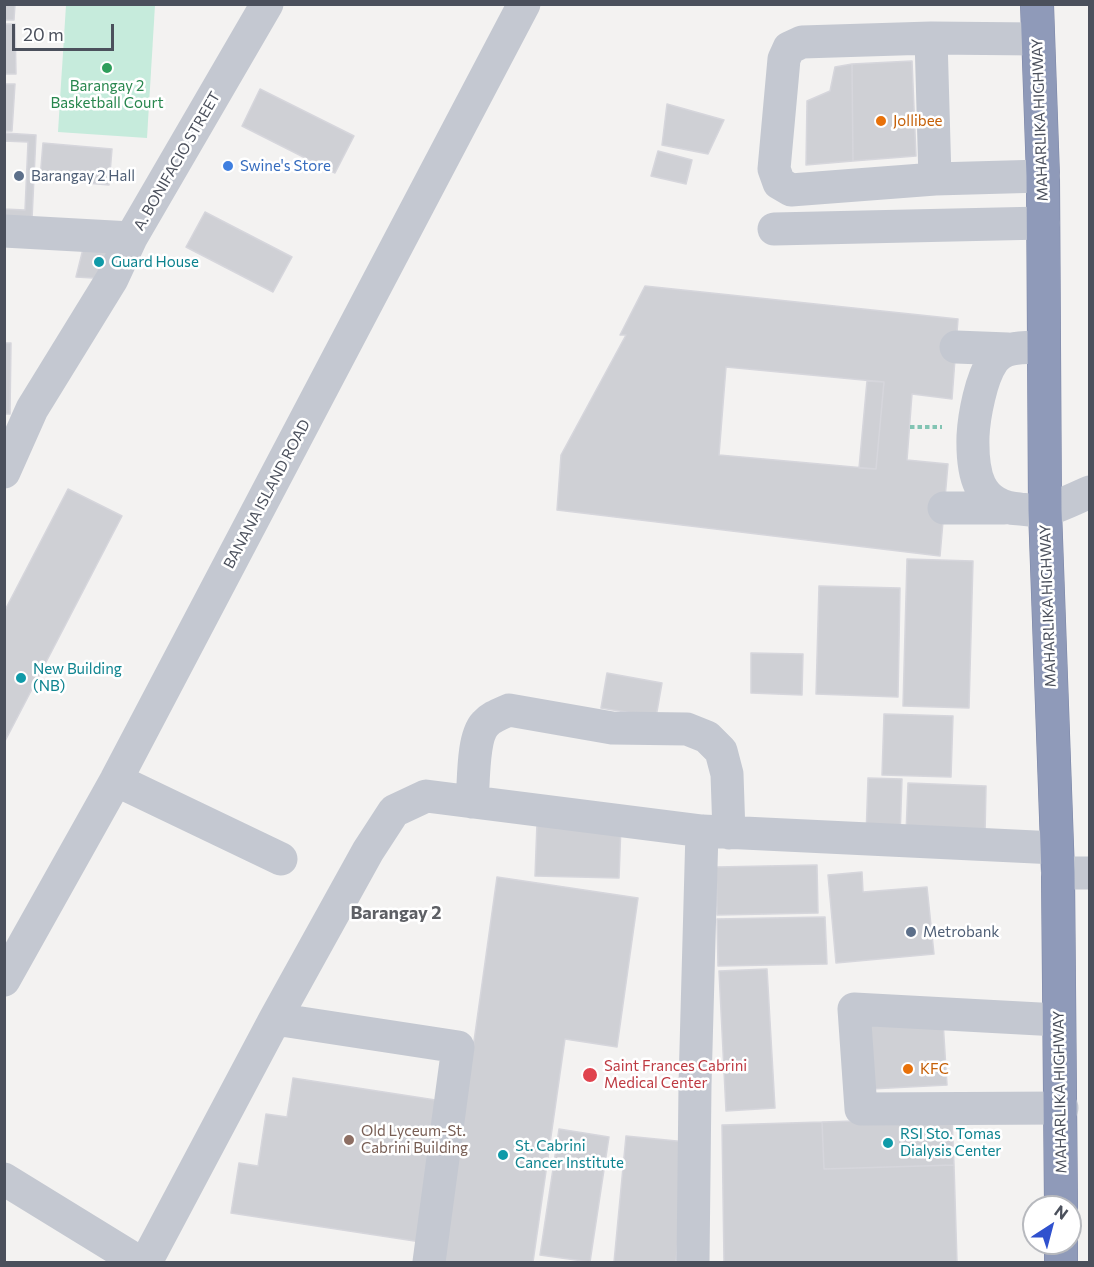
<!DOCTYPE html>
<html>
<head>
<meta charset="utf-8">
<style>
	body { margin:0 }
	#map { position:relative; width:1094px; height:1267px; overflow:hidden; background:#f3f2f1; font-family:Commissioner,sans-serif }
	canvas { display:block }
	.frame { position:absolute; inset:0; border:6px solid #4b505c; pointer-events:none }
	.north { position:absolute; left:1022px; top:1195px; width:60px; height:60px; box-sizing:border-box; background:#fff; border:2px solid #b7b9be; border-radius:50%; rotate:36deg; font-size:16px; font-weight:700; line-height:24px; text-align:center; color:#4b505c }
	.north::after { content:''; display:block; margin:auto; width:21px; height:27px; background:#3051ce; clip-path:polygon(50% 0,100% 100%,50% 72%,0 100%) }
	.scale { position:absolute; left:12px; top:24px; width:102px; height:27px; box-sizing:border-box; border:3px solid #4b505c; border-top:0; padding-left:8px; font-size:18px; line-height:21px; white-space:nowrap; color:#4b505c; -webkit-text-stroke:4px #fff; paint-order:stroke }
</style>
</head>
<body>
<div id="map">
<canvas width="1094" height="1267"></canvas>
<div class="frame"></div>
<div class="north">N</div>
<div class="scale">20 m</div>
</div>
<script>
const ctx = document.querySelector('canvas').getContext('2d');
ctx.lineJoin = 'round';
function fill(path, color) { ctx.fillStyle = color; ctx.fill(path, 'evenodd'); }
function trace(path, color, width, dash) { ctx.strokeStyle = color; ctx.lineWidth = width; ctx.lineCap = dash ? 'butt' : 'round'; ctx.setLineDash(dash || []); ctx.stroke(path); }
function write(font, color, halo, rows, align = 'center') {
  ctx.font = font + ' Commissioner,sans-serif'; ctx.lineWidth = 5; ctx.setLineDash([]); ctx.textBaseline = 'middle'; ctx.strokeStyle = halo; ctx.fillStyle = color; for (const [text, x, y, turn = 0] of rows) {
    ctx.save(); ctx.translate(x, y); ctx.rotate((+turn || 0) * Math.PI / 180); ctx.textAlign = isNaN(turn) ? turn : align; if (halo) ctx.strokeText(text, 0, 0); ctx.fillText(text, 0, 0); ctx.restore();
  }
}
fill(new Path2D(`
	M 66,5 L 155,5 L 147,138 L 58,132 Z`), '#c6ebdc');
const building = new Path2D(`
	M 4,4 L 15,4 L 14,20 L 4,20 Z
	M 4,24 L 15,24 L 16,74 L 4,74 Z
	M 912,61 L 916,156 L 853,161 L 852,64 Z
	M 852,64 L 853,161 L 806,165 L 807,101 L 830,91 L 835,67 Z
	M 4,84 L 15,84 L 12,131 L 4,131 Z
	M 260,89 L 354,136 L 335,173 L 242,126 Z
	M 667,104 L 724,120 L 708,154 L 662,145 Z
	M 4,133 L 36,135 L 32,219 L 4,218 Z
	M 4,141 L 28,142 L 25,210 L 4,209 Z
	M 43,143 L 112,149 L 109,185 L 40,179 Z
	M 658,151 L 692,160 L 686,184 L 651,176 Z
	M 205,212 L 292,257 L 273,292 L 186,247 Z
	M 84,245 L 124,247 L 110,279 L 76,277 Z
	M 645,286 L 958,319 L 952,399 L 912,394 L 907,460 L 948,464 L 940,556 L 557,510 L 561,455 L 626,335 L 620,335 ZM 726,367 L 884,382 L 876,469 L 719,455 Z
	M 4,343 L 11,343 L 10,414 L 4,414 Z
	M 867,381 L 884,382 L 876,469 L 859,468 Z
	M 68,489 L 122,516 L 4,743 L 4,612 Z
	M 907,559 L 973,561 L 969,708 L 903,706 Z
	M 819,586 L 900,588 L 898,697 L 816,694 Z
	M 751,653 L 803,654 L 802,695 L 751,693 Z
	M 607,673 L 662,683 L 656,717 L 601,708 Z
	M 884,714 L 953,716 L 951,777 L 882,775 Z
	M 868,778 L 902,779 L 900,838 L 866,837 Z
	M 908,783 L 986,786 L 985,835 L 906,833 Z
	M 537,823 L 621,825 L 619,878 L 535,876 Z
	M 817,865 L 818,913 L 717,915 L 716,867 Z
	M 862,872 L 863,892 L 927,887 L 934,954 L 836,963 L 828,875 Z
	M 497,877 L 638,898 L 617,1047 L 565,1039 L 533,1262 L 443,1262 Z
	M 825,917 L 827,964 L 718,966 L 717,919 Z
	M 767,969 L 775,1108 L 726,1111 L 719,971 Z
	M 943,1021 L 947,1085 L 871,1089 L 866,1025 Z
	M 293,1078 L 442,1101 L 421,1242 L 231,1213 L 239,1163 L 258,1166 L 266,1114 L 287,1117 Z
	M 952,1118 L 954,1165 L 824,1169 L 822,1122 Z
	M 822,1122 L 824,1169 L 954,1165 L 957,1262 L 724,1262 L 722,1125 Z
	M 559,1129 L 609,1137 L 590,1262 L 540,1255 Z
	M 626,1136 L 687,1142 L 676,1262 L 614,1262 Z`);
fill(building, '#cfd0d5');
trace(building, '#d6d6dc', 1.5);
const highway = new Path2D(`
	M 1037,4 L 1043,176 L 1045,510 L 1058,873 L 1061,1207
	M 1061,1262 L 1061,1243`);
trace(highway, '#7b85a5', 34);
trace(new Path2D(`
	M 910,427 L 942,427`), '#82c4b3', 4, [4.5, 3]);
trace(new Path2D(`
	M 931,38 L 935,179
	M 1037,39 L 931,38 L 802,42 L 789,48 L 784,59 L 774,169 L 779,183 L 791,190 L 935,179 L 1043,176
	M 774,229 L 1043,223
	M 4,231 L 131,238 L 267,4
	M 956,347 L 1008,349
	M 1043,347 C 1026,348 1004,345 993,361 C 981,378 974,416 973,436 C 972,472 977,507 1020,509 C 1028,510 1039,512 1047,510 C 1062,505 1076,498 1090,492
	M 4,472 L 32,409 L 112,279 L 131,238
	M 944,508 L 1004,508
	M 116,780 L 281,859
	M 472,802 C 474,783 472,738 485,724 C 491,717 500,714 509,710 L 612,728 L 687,729 L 707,737 L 721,751 L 727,774 L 729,833
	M 1058,873 L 1090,873
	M 4,980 L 116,780 L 524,4
	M 275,1019 L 368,851 L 394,811 L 426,796 L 702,831 L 1056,848
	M 1058,1020 L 854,1009 L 861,1109 L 1062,1108
	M 4,1179 L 139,1262
	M 146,1262 L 275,1019 L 458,1047 L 429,1262
	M 693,1262 L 695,1085 L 702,831`), '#c4c8d1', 33);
trace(highway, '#8f9ab9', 33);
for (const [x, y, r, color] of [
	[107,68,6,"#2e9e5b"],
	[881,121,6,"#e8710a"],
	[228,166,6,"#3f7fe0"],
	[19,176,6,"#5c6f8a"],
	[99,262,6,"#0f9aa8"],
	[21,678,6,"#0f9aa8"],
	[911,932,6,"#5c6f8a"],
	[908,1069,6,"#e8710a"],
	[590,1075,8,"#e0444e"],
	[349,1140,6,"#8d6e63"],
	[888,1143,6,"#0f9aa8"],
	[503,1155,6,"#0f9aa8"]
]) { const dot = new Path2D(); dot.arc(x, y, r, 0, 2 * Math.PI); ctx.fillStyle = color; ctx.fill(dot); trace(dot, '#fff', 2); }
write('15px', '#27864d', '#fff', [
	["Barangay 2",107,86],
	["Basketball Court",107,103]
]);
write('15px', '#4b505c', '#fff', [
	["MAHARLIKA HIGHWAY",1040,120,-92],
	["A. BONIFACIO STREET",177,161,-60],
	["BANANA ISLAND ROAD",267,494,-62],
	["MAHARLIKA HIGHWAY",1048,606,-92],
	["MAHARLIKA HIGHWAY",1060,1092,-91]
]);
write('15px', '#c56008', '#fff', [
	["Jollibee",893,121],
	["KFC",920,1069]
], 'left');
write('15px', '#366cbe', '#fff', [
	["Swine's Store",240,166]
], 'left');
write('15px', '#4e5e75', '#fff', [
	["Barangay 2 Hall",31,176],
	["Metrobank",923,932]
], 'left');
write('15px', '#0d838f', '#fff', [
	["Guard House",111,262],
	["New Building",33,669],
	["(NB)",33,686],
	["RSI Sto. Tomas",900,1134],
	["Dialysis Center",900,1151],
	["St. Cabrini",515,1146],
	["Cancer Institute",515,1163]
], 'left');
write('15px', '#be3a42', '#fff', [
	["Saint Frances Cabrini",604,1066],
	["Medical Center",604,1083]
], 'left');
write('15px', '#785e54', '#fff', [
	["Old Lyceum-St.",361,1131],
	["Cabrini Building",361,1148]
], 'left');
write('bold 18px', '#5e6065', '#fff', [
	["Barangay 2",396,913]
]);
</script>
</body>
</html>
